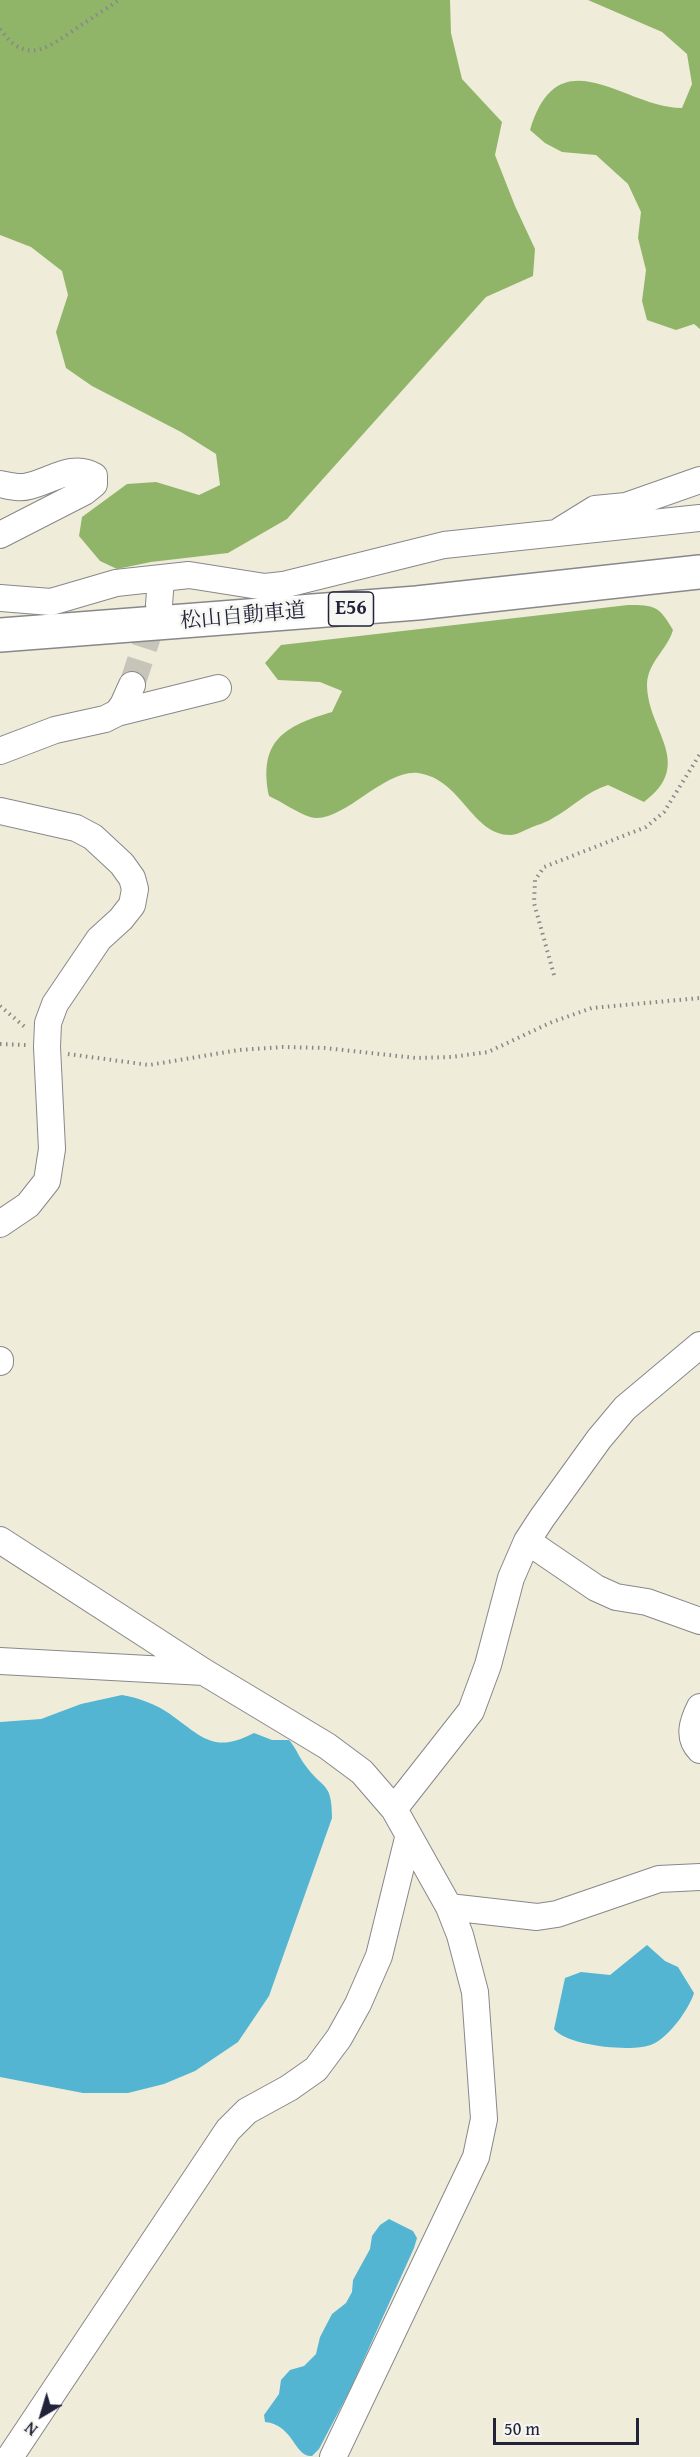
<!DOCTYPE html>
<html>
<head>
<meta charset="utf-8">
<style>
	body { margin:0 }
	#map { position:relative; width:700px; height:2457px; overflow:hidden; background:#f0ecda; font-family:"Gentium Book Plus",serif }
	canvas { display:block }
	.north { position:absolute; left:12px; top:2385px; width:60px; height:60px; -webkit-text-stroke:4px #f6f6f2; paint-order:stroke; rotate:218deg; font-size:16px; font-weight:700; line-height:24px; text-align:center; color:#22223b }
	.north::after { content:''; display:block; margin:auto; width:21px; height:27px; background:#22223b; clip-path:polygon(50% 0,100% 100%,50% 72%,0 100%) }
	.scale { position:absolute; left:493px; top:2418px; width:146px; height:27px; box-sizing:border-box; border:3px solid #22223b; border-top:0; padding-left:8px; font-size:18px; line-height:21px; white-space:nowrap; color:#22223b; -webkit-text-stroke:4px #f6f6f2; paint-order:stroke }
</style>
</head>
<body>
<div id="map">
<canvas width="700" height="2457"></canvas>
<div class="north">N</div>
<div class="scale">50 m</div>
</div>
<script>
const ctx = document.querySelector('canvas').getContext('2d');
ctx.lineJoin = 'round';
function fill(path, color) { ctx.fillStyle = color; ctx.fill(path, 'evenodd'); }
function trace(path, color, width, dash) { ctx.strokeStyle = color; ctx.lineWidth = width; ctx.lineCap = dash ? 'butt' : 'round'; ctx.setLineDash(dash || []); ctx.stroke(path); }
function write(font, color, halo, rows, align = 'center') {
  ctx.font = font + ' "Gentium Book Plus","Noto Serif JP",serif'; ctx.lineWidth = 5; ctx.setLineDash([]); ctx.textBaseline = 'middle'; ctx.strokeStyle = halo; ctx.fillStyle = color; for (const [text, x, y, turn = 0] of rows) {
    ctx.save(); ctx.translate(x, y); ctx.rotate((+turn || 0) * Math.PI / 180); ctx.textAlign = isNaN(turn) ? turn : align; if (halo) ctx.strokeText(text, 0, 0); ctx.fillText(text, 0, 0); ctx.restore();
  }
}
fill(new Path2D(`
	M 0,0 L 450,0 L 451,33 L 462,79 L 502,122 L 495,155 L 515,206 L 535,249 L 533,276 L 486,297 L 287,519 L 228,553 L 151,562 L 117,569 L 100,561 L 79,536 L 82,517 L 127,484 L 156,482 L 199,495 L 220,485 L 216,454 L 181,432 L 92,386 L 66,368 L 56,332 L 68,295 L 62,271 L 31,247 L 0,235 Z
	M 588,0 L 700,0 L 700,329 L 694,324 L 676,330 L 647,320 L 642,301 L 646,270 L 638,238 L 641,212 L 628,184 L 596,155 L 562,152 L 545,143 L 530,130 C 559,34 624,108 682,108 L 692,84 L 687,54 L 662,32 Z
	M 628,605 C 655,605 659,606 673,630 C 667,650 648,662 647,684 C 647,731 696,763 644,802 L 608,785 C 586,792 573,807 553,818 C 546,823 536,825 528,829 C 523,831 516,835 511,835 C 472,836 462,779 418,773 C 383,769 341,826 310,817 C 296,812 282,802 269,796 C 258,741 284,726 332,712 L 342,691 L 320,682 L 278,680 L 265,663 L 281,645 Z`), '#90b569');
fill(new Path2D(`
	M 122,1695 C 139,1698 156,1704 170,1714 C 202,1737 214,1754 254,1733 L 272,1740 L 289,1740 C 296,1748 299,1757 305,1765 C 323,1790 332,1781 332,1818 L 269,1996 L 238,2042 L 195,2071 L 164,2084 L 128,2093 L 83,2093 L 0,2077 L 0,1722 L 41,1719 L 81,1704 Z
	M 647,1945 L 665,1961 L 678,1967 L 694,1993 C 689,2009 669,2037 653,2044 C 634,2053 567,2046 554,2029 L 565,1978 L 581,1972 L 610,1975 Z
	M 389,2219 L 413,2231 L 417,2238 L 414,2248 L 350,2390 L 319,2449 L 312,2456 C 294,2457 294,2425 265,2422 L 264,2415 L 279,2394 L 281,2380 L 290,2370 L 304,2366 L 316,2354 L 320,2337 L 332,2314 L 346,2303 L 352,2292 L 353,2280 L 370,2249 L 372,2236 L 380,2225 Z`), '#54b5d2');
trace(new Path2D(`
	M 132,685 L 157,609`), '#c7c4ba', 26, [26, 13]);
const minor = new Path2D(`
	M 0,484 C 10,486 19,489 29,486 C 51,481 73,463 94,476 L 94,484 L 84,492 L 0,535
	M 561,530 L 595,509 L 626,506 L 700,480
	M 0,598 L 51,602 L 116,583 L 189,575 L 265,587 L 283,585 L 444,545 L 700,518
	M 159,605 L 161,578
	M 117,713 L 218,688
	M 0,751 L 55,730 L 105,719 L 117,713 L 123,705 L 132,685
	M 0,811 L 76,828 L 93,837 L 122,864 L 132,878 L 135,889 L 132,905 L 121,919 L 99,939 L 55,1004 L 48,1023 L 47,1047 L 52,1149 L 47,1181 L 28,1205 L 0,1224
	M 0,1360 L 0,1362
	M 0,1540 L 204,1672 L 327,1746 L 362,1772 L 394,1809 L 449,1907 L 460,1935 L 475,1992 L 484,2119 L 476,2157 L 333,2457
	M 527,1541 L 596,1588 L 616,1597 L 647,1602 L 700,1621
	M 0,1661 L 204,1672
	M 700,1707 C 693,1721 687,1737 700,1750
	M 394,1809 L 471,1711 L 488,1665 L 511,1578 L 527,1541 L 542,1518 L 599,1439 L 625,1408 L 700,1345
	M 449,1907 L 537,1917 L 557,1914 L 659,1879 L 700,1877
	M 10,2457 L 228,2130 L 247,2111 L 289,2088 L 316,2069 L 339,2038 L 358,2004 L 379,1956 L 408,1838`);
const highway = new Path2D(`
	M 0,635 L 417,603 L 700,572`);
trace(minor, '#89878a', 28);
trace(highway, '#89878a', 36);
trace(new Path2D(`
	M 0,29 C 24,62 42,52 71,32 C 87,21 103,11 119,0
	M 554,975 L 534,903 L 535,880 L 544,867 L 646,827 L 664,812 L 700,754
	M 0,1006 L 26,1028
	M 0,1044 L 26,1045
	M 68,1054 L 149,1065 L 239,1050 L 283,1047 L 325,1048 L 416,1058 L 451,1057 L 488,1052 L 552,1022 L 592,1008 L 700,998`), '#89878a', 4, [1.5, 4.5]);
trace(minor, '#fff', 26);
trace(highway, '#fff', 33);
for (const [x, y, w] of [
	[351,609,45]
]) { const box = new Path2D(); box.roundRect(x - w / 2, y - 17, w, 34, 4.5); ctx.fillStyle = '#f6f6f2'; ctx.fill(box); trace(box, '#22223b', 1.5); }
write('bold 20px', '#22223b', null, [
	["E56",351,609]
]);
write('21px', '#22223b', '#f6f6f2', [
	["松山自動車道",243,617,-5]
]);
</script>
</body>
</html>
